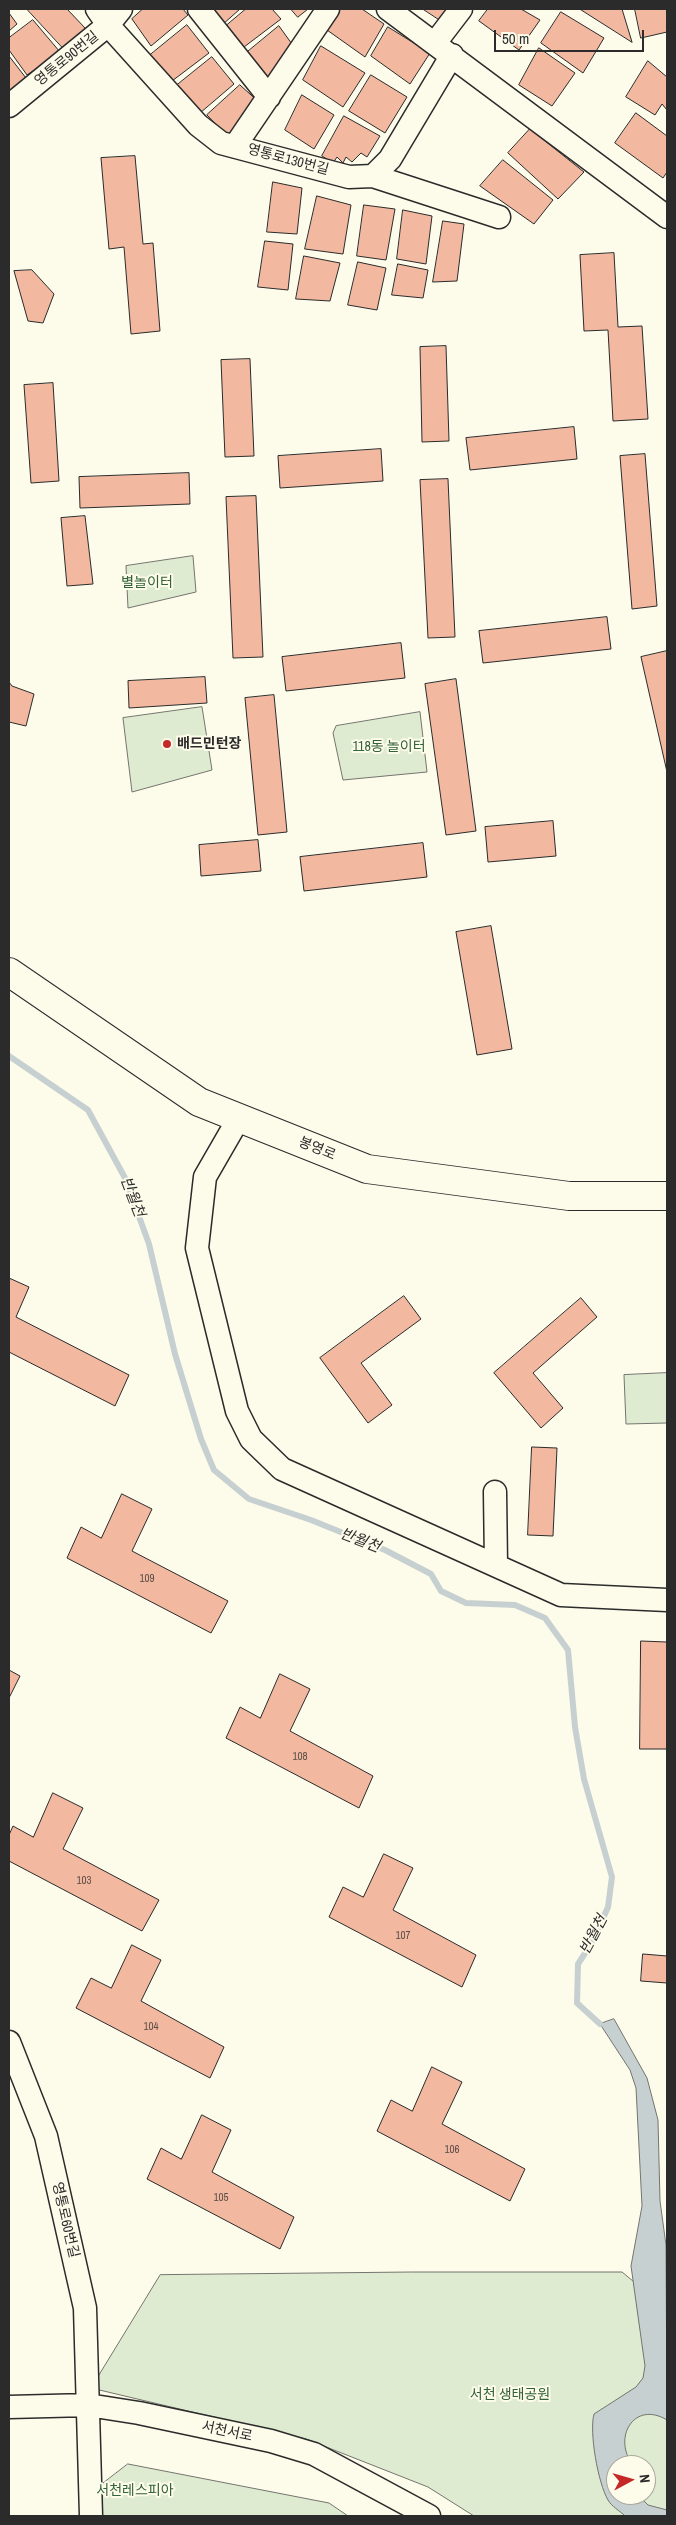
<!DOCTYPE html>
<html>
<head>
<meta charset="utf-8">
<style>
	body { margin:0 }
	#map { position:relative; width:676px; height:2525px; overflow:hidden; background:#fdfbea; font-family:"Archivo Narrow",sans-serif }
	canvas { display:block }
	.frame { position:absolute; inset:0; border:10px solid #2b2b2b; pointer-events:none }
	.north { position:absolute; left:606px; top:2455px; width:50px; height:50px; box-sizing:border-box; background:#fdfbea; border:1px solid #a9a89e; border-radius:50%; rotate:84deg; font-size:14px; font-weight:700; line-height:20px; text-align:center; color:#2b2b2b }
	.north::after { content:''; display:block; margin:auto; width:18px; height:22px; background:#c62828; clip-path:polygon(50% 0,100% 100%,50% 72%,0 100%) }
	.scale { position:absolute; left:494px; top:30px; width:150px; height:22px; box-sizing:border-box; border:2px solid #2b2b2b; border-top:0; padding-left:6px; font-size:15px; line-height:18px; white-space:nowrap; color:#2b2b2b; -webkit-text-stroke:4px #fdfbea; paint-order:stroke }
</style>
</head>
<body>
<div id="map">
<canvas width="676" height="2525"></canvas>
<div class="frame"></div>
<div class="north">N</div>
<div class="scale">50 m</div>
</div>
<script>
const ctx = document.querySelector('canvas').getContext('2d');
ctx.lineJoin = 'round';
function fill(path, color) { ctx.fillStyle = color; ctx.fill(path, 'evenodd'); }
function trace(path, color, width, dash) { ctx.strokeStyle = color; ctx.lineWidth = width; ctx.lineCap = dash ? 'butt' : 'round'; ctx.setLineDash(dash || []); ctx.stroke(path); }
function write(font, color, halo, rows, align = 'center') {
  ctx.font = font + ' "Archivo Narrow","Noto Sans KR",sans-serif'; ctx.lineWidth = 4; ctx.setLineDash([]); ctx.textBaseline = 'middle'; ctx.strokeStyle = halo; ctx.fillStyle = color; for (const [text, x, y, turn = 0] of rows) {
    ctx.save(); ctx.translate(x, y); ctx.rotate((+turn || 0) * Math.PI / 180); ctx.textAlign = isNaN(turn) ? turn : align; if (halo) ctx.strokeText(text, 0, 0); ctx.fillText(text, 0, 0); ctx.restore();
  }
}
const green = new Path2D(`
	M 193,556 L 196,592 L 128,608 L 126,566 Z
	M 202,707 L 212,770 L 132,792 L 123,718 Z
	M 420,712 L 427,772 L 343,780 L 333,733 L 336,726 Z
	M 667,1373 L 667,1423 L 626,1424 L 624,1375 Z
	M 412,2272 L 622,2272 L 667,2309 L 667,2516 L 474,2516 L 428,2487 L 306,2439 L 91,2388 L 160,2275 ZM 616,2465 L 646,2465 L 646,2495 L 616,2495 Z
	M 128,2464 L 329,2503 L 348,2516 L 100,2516 L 97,2488 Z`);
fill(green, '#deebd1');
trace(green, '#74746e', 1);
const water = new Path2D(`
	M 614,2019 L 647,2078 L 658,2120 L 660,2201 L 666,2245 L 667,2420 C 634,2400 612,2438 633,2465 L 616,2465 L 616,2495 L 638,2495 L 648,2505 L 667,2510 L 667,2516 L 625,2516 C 620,2511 611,2506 608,2500 C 598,2483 589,2432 594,2414 L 636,2387 L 643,2378 L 645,2366 L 631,2266 L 642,2206 L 636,2088 L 630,2070 L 600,2024 Z`);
fill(water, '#c7d0d0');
trace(water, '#74746e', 1);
trace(new Path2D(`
	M 9,1056 L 88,1110 L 125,1178 L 149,1244 L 175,1354 L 201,1439 L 214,1470 L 249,1499 L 311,1520 L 385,1550 L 431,1574 L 441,1591 L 466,1603 L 515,1605 L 545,1618 L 568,1650 L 575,1727 L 584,1779 L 612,1877 L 608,1907 L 593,1941 L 578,1964 L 577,2003 L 600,2024`), '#c7d0d0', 6);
const building = new Path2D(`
	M 27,9 L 67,9 L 86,29 L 65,50 Z
	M 143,9 L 183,9 L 188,15 L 151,46 L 132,19 Z
	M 209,9 L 240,9 L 222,25 Z
	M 246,9 L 272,9 L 281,19 L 240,50 L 226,26 Z
	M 291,9 L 308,9 L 298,17 Z
	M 338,9 L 362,9 L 384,24 L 365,57 L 327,30 Z
	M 423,9 L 448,9 L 440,20 Z
	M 488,9 L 521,9 L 540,20 L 519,50 L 479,21 Z
	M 580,9 L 622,9 L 632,42 Z
	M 635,9 L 667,9 L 667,32 L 641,38 Z
	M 561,12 L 604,38 L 583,73 L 541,43 Z
	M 9,13 L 17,24 L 9,31 Z
	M 33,20 L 60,52 L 27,75 L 9,50 L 9,38 Z
	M 187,25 L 209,53 L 172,81 L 149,56 Z
	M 279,26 L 297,51 L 268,80 L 245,54 Z
	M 388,27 L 430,53 L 410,84 L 371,56 Z
	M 321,46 L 365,73 L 343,107 L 303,80 Z
	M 539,48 L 575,73 L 552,106 L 519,85 Z
	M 9,56 L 26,78 L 9,93 Z
	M 212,57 L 234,84 L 200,113 L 176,86 Z
	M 648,61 L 667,77 L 667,110 L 662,104 L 655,115 L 626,97 Z
	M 371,75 L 407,97 L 385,133 L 349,111 Z
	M 240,85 L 261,104 L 227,136 L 207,115 Z
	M 302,95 L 334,115 L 314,149 L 285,130 Z
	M 636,113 L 667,136 L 667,172 L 663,178 L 615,143 Z
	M 344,116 L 380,136 L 367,157 L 361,153 L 352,162 L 346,157 L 343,163 L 337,157 L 333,163 L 322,156 Z
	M 530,129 L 584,172 L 558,199 L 508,153 Z
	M 135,156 L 143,244 L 153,243 L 160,331 L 131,334 L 124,247 L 109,249 L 101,158 Z
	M 503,160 L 553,200 L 534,224 L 480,186 Z
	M 273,182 L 302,188 L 297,234 L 267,232 Z
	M 317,196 L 351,205 L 343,254 L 305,249 Z
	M 364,205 L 395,209 L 386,260 L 357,256 Z
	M 403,210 L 432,216 L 426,264 L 397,259 Z
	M 443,221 L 464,224 L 457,281 L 433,282 Z
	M 265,241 L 293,244 L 288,290 L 258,287 Z
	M 614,253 L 618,327 L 642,326 L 648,419 L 613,421 L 608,330 L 584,331 L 580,255 Z
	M 304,256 L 340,263 L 330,301 L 296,299 Z
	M 358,262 L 386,268 L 377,310 L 348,305 Z
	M 398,264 L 428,270 L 423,298 L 392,295 Z
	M 32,270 L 54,294 L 43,323 L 28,321 L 14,271 Z
	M 446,346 L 449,441 L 422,442 L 420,347 Z
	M 250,359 L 254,456 L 225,457 L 221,360 Z
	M 53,383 L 59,481 L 31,483 L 24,385 Z
	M 574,427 L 577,459 L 470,470 L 466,438 Z
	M 381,449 L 383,481 L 280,488 L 278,456 Z
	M 645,454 L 657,606 L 632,609 L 620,456 Z
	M 189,473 L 190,504 L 80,508 L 79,477 Z
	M 448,479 L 455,637 L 428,638 L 420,480 Z
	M 256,496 L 263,657 L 233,658 L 226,497 Z
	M 85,516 L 93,584 L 67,586 L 61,518 Z
	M 607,617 L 611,649 L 483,663 L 479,631 Z
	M 401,643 L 405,678 L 286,691 L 282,657 Z
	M 667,651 L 667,772 L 641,657 Z
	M 205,677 L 207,703 L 129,708 L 128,681 Z
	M 456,679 L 476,831 L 446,835 L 425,684 Z
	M 9,682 L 12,686 L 34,694 L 26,726 L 9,722 Z
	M 274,695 L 287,832 L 258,835 L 245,698 Z
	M 553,821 L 556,856 L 488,862 L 485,827 Z
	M 258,840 L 261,871 L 201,876 L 199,845 Z
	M 423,843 L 427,877 L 304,891 L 300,857 Z
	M 491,926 L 512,1049 L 477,1055 L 456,932 Z
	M 9,1278 L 29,1287 L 16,1317 L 129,1375 L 115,1406 L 9,1352 Z
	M 404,1296 L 421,1319 L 361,1363 L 392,1405 L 368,1423 L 320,1358 Z
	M 581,1298 L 597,1317 L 533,1373 L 563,1408 L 541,1428 L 494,1373 Z
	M 532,1447 L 557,1448 L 553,1536 L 528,1535 Z
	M 122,1494 L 152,1509 L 132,1551 L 228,1601 L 211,1633 L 67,1558 L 81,1527 L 101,1538 Z
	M 641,1641 L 667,1642 L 667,1749 L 640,1749 Z
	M 9,1670 L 20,1676 L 9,1698 Z
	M 280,1674 L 310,1689 L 290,1731 L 373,1776 L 359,1808 L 226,1738 L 240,1707 L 260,1718 Z
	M 53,1793 L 83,1808 L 63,1849 L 159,1900 L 142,1931 L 9,1861 L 9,1835 L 13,1826 L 33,1837 Z
	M 384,1854 L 413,1868 L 393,1910 L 476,1955 L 462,1987 L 329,1917 L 343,1887 L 363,1897 Z
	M 132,1945 L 161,1960 L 141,2001 L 224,2047 L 210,2078 L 76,2008 L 91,1978 L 111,1988 Z
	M 643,1954 L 667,1956 L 667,1983 L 641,1981 Z
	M 432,2067 L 462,2082 L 442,2124 L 525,2169 L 510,2201 L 377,2131 L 391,2100 L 412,2111 Z
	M 202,2115 L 231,2130 L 212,2172 L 294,2217 L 280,2249 L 147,2179 L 161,2148 L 181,2159 Z`);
fill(building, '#f2b8a0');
trace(building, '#2b2b2b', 1);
const minor = new Path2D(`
	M 97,9 L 108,25 L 198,125 L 221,143 L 349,177 L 373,176 L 390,159 L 452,55
	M 199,9 L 269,97
	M 388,9 L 667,217
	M 435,43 L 461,9
	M 9,106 L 108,25 L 121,9
	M 235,146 L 328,9
	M 373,176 L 499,217
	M 239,1118 L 205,1177 L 197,1248 L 237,1411 L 251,1439 L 282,1469 L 561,1595 L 667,1600
	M 495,1492 L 496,1565
	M 9,2042 L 46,2136 L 85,2308 L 91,2516
	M 9,2407 L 88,2405 L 139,2413 L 271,2441 L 314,2454 L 429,2516`);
const highway = new Path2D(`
	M 9,972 L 199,1102 L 367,1169 L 569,1196 L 667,1196`);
trace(minor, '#2b2b2b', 25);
trace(highway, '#2b2b2b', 30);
trace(minor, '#fdfbea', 22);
trace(highway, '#fdfbea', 28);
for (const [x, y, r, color] of [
	[167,744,5,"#c62828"]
]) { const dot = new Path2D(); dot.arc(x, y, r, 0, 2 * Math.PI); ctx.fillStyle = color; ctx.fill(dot); trace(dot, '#fdfbea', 2); }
write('11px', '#5d4e48', null, [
	["109",147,1579],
	["108",300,1757],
	["103",84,1881],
	["107",403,1936],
	["104",151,2027],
	["106",452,2150],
	["105",221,2198]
]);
write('14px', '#2b2b2b', '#fdfbea', [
	["영통로90번길",67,59,-39],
	["영통로130번길",288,160,15],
	["봉영로",317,1149,22],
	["영통로60번길",65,2220,77],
	["서천서로",227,2432,12]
]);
write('14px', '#34623c', '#fdfbea', [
	["별놀이터",147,583],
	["118동 놀이터",389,747],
	["서천 생태공원",510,2395],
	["서천레스피아",135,2491]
]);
write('bold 14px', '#2b2b2b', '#fdfbea', [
	["배드민턴장",177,744]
], 'left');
write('italic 15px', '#2b2b2b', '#fdfbea', [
	["반월천",132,1197,69],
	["반월천",360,1541,21],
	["반월천",594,1935,-62]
]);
</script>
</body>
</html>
